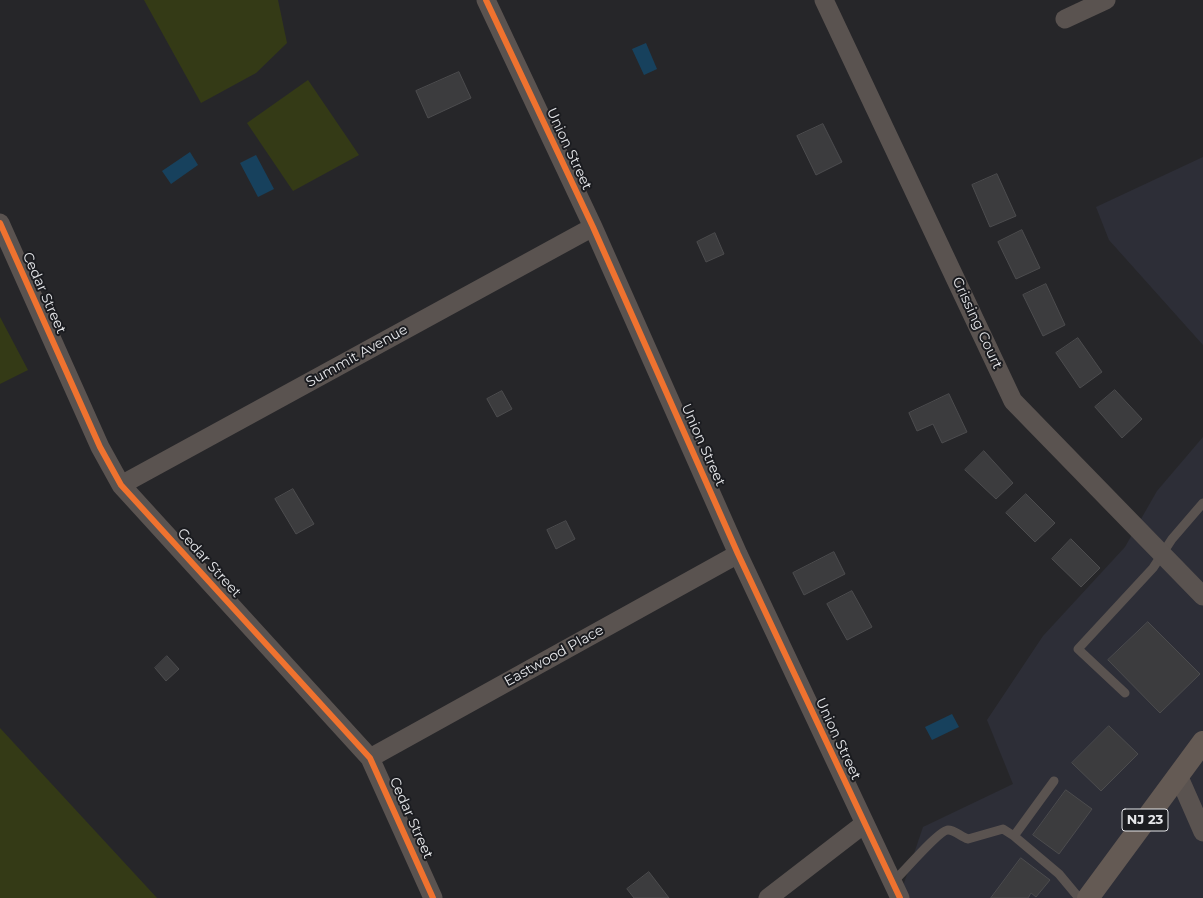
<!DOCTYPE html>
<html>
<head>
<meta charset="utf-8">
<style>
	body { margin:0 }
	canvas { display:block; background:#262629 }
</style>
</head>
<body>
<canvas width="1203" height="898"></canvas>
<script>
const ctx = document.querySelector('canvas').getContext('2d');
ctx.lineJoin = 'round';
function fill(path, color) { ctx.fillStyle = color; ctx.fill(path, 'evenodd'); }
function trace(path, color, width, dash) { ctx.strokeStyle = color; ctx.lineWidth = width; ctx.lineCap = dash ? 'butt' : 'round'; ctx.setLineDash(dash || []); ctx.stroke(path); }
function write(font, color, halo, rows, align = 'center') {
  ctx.font = font + ' Montserrat,sans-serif'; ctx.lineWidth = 4; ctx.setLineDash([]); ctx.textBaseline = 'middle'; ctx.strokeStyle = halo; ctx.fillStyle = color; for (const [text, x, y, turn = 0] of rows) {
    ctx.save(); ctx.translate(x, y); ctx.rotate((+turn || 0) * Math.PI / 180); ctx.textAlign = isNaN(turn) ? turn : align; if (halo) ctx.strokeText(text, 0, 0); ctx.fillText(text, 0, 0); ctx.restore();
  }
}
fill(new Path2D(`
	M 1203,157 L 1203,345 L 1109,240 L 1096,207 Z
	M 1203,437 L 1203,898 L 899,898 L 923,827 L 1013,784 L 987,720 L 1043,636 L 1125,547 L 1157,491 Z`), '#2d2e37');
fill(new Path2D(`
	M 144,0 L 278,0 L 287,43 L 256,73 L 201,103 Z
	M 308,80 L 359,155 L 293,191 L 247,123 Z
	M 0,317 L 28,370 L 0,384 Z
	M 0,728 L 157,898 L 0,898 Z`), '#343a16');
fill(new Path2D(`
	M 646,43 L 657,69 L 644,75 L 632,49 Z
	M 190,152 L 198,165 L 171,184 L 162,171 Z
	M 256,155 L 274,189 L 258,197 L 240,163 Z
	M 952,714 L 959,727 L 932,740 L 925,727 Z`), '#17415d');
const building = new Path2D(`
	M 459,72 L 471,98 L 428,118 L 416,91 Z
	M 823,124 L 842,162 L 816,175 L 797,136 Z
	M 997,174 L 1016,216 L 990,227 L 972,185 Z
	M 1022,230 L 1040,268 L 1016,279 L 998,242 Z
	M 715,233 L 724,254 L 706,262 L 697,242 Z
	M 1046,284 L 1065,325 L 1043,336 L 1023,295 Z
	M 1078,338 L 1102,372 L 1080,388 L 1056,353 Z
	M 1115,390 L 1142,419 L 1122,438 L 1095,407 Z
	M 502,391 L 512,409 L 497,417 L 487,399 Z
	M 949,394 L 967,432 L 942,443 L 933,424 L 917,431 L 909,413 Z
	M 984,451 L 1013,483 L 996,499 L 965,470 Z
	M 293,489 L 314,524 L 296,534 L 275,499 Z
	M 1026,494 L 1055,523 L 1035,542 L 1006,513 Z
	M 566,521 L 575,539 L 556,549 L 547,530 Z
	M 1071,539 L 1100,568 L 1081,587 L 1052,559 Z
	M 834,552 L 845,574 L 804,595 L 793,573 Z
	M 852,591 L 872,627 L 847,640 L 827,604 Z
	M 1148,622 L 1200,674 L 1160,713 L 1108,660 Z
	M 167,656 L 179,669 L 166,681 L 155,668 Z
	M 1109,726 L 1138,754 L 1101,791 L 1072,763 Z
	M 1066,790 L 1092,809 L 1059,854 L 1033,835 Z
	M 1021,858 L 1050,880 L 1036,897 L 1031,893 L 1028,898 L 991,898 Z
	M 649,872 L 669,898 L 634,898 L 627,889 Z`);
fill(building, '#3c3c3e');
trace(building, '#4c4c4e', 1);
trace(new Path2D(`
	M 1125,693 L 1078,649 L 1153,568 L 1172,539 L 1203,503
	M 1014,836 L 1059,874 L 1079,898
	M 892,883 C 902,874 939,830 948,830 C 955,830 961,837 968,839 L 1003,829 L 1014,836 L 1054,781`), '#5a5350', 9);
trace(new Path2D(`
	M 486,0 L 593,227 L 738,554 L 900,898
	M 824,0 L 1013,401 L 1203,596
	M 1065,19 L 1106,0
	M 0,223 L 100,447 L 121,485 L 370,758 L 433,898
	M 121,485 L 593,227
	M 370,758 L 738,554
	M 1178,775 L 1203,832
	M 768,898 L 864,824`), '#5a5350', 19);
trace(new Path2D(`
	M 1088,898 L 1203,742`), '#645a54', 22);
trace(new Path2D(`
	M 486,0 L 593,227 L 738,554 L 900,898
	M 0,223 L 100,447 L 121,485 L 370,758 L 433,898`), '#ef722f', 6);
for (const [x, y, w] of [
	[1145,820,46]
]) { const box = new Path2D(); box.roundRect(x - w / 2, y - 11, w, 22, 3); ctx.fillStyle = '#1b1c20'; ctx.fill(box); trace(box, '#e5e6e9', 1); }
write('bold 13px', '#e5e6e9', null, [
	["NJ 23",1145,820]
]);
write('14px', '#e5e6e9', '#1b1c20', [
	["Union Street",569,149,65],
	["Cedar Street",44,293,66],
	["Grissing Court",977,323,65],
	["Summit Avenue",357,356,-29],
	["Union Street",703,445,66],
	["Cedar Street",209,563,48],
	["Eastwood Place",554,656,-29],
	["Union Street",838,739,65],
	["Cedar Street",411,818,66]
]);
</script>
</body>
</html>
